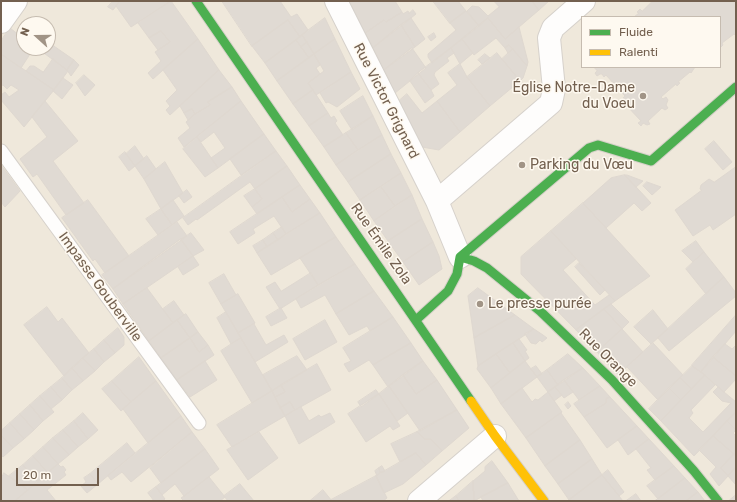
<!DOCTYPE html>
<html>
<head>
<meta charset="utf-8">
<style>
	body { margin:0 }
	#map { position:relative; width:737px; height:502px; overflow:hidden; background:#f7f4ed; font-family:Rubik,sans-serif }
	canvas { display:block }
	.frame { position:absolute; inset:0; border:2px solid #73604f; pointer-events:none }
	.legend { position:absolute; left:581px; top:16px; width:140px; height:52px; box-sizing:border-box; background:#fef9f0; border:1px solid #c6bcb0; margin:0; padding:5px 7px; list-style:none; font-size:12px; color:#73604f }
	.legend li { display:flex; align-items:center; gap:8px; height:20px }
	.legend b { width:20px; border:1px solid #c6bcb0 }
	.north { position:absolute; left:16px; top:16px; width:40px; height:40px; box-sizing:border-box; background:#fef9f0; border:1px solid #c6bcb0; border-radius:50%; rotate:291deg; font-size:11px; font-weight:700; line-height:16px; text-align:center; color:#73604f }
	.north::after { content:''; display:block; margin:auto; width:14px; height:18px; background:#a19486; clip-path:polygon(50% 0,100% 100%,50% 72%,0 100%) }
	.scale { position:absolute; left:16px; top:468px; width:83px; height:18px; box-sizing:border-box; border:2px solid #73604f; border-top:0; padding-left:5px; font-size:12px; line-height:14px; white-space:nowrap; color:#73604f; -webkit-text-stroke:3px #fef9f0; paint-order:stroke }
</style>
</head>
<body>
<div id="map">
<canvas width="737" height="502"></canvas>
<div class="frame"></div>
<ul class="legend">
<li><b style="height:5px;background:#4caf50"></b>Fluide</li>
<li><b style="height:5px;background:#ffc107"></b>Ralenti</li>
</ul>
<div class="north">N</div>
<div class="scale">20 m</div>
</div>
<script>
const ctx = document.querySelector('canvas').getContext('2d');
ctx.lineJoin = 'round';
function fill(path, color) { ctx.fillStyle = color; ctx.fill(path, 'evenodd'); }
function trace(path, color, width, dash) { ctx.strokeStyle = color; ctx.lineWidth = width; ctx.lineCap = dash ? 'butt' : 'round'; ctx.setLineDash(dash || []); ctx.stroke(path); }
function write(font, color, halo, rows, align = 'center') {
  ctx.font = font + ' Rubik,sans-serif'; ctx.lineWidth = 3; ctx.setLineDash([]); ctx.textBaseline = 'middle'; ctx.strokeStyle = halo; ctx.fillStyle = color; for (const [text, x, y, turn = 0] of rows) {
    ctx.save(); ctx.translate(x, y); ctx.rotate((+turn || 0) * Math.PI / 180); ctx.textAlign = isNaN(turn) ? turn : align; if (halo) ctx.strokeText(text, 0, 0); ctx.fillText(text, 0, 0); ctx.restore();
  }
}
fill(new Path2D(`
	M 1,1 L 736,1 L 736,501 L 1,501 ZM 582,17 L 720,17 L 720,67 L 582,67 ZM 24,24 L 48,24 L 48,48 L 24,48 Z`), '#efe8db');
const building = new Path2D(`
	M 113,1 L 120,1 L 113,10 L 108,7 Z
	M 120,1 L 171,1 L 131,27 L 116,6 Z
	M 171,1 L 198,39 L 153,79 L 148,73 L 161,61 L 155,52 L 170,42 L 161,31 L 149,38 L 138,23 Z
	M 222,1 L 280,1 L 291,17 L 297,14 L 308,30 L 300,37 L 288,20 L 252,46 Z
	M 349,1 L 395,1 L 402,12 L 386,22 L 384,20 L 365,33 Z
	M 433,1 L 458,1 L 466,11 L 450,23 Z
	M 494,1 L 532,1 L 539,10 L 505,39 L 488,18 L 479,26 L 467,11 L 472,6 L 479,7 L 488,16 L 499,7 Z
	M 532,1 L 549,1 L 539,10 Z
	M 653,1 L 736,1 L 736,34 L 735,35 L 734,34 L 722,43 L 723,45 L 720,48 L 720,17 L 634,17 L 639,13 L 637,12 L 640,9 L 642,11 Z
	M 413,10 L 416,14 L 373,48 L 365,33 L 384,20 L 386,22 L 402,12 L 403,14 L 408,11 L 409,13 Z
	M 466,11 L 479,26 L 432,63 L 428,57 L 428,54 L 456,30 L 450,23 Z
	M 325,18 L 335,39 L 314,54 L 302,35 Z
	M 411,18 L 425,39 L 415,47 L 401,25 Z
	M 488,18 L 505,39 L 519,27 L 528,62 L 527,66 L 509,45 L 505,48 L 496,38 L 474,55 L 462,39 Z
	M 288,20 L 300,37 L 265,63 L 252,46 Z
	M 24,24 L 24,39 L 17,33 Z
	M 401,25 L 415,47 L 384,70 L 373,48 Z
	M 10,28 L 24,39 L 24,48 L 34,48 L 21,68 L 1,54 L 1,41 Z
	M 161,31 L 170,42 L 158,50 L 149,38 Z
	M 434,33 L 436,37 L 431,41 L 428,37 Z
	M 302,35 L 307,42 L 301,47 L 296,40 Z
	M 198,39 L 219,70 L 170,115 L 166,110 L 170,106 L 166,101 L 177,90 L 163,70 Z
	M 335,39 L 351,72 L 316,95 L 308,83 L 324,71 L 314,54 Z
	M 462,39 L 473,53 L 460,64 L 451,48 Z
	M 296,40 L 309,58 L 277,81 L 265,63 Z
	M 48,42 L 74,60 L 67,70 L 37,48 L 48,48 Z
	M 307,42 L 314,54 L 309,58 L 301,47 Z
	M 509,45 L 513,49 L 508,53 L 505,48 Z
	M 412,48 L 426,68 L 395,93 L 384,70 Z
	M 451,48 L 454,53 L 447,58 L 449,61 L 435,72 L 434,75 L 439,84 L 431,90 L 418,73 Z
	M 513,49 L 527,66 L 523,78 L 520,81 L 502,59 Z
	M 497,53 L 520,81 L 490,106 L 467,77 Z
	M 1,54 L 54,90 L 24,127 L 1,100 L 1,95 L 5,92 L 9,97 L 19,90 L 11,85 L 7,89 L 3,85 L 1,86 Z
	M 314,54 L 320,65 L 316,68 L 320,74 L 308,83 L 313,90 L 293,104 L 277,81 Z
	M 485,54 L 490,58 L 482,64 L 478,60 Z
	M 53,59 L 68,71 L 54,90 L 26,71 L 30,66 L 34,66 L 43,72 Z
	M 74,60 L 79,65 L 71,76 L 67,70 Z
	M 460,64 L 467,77 L 490,106 L 460,132 L 437,101 L 457,85 L 448,73 Z
	M 594,67 L 695,67 L 691,73 L 690,72 L 678,82 L 680,83 L 677,86 L 676,84 L 661,97 L 663,99 L 666,97 L 668,100 L 666,105 L 668,108 L 665,110 L 662,108 L 648,121 L 650,124 L 647,125 L 643,123 L 641,126 L 638,123 L 641,121 L 627,106 L 625,108 L 622,105 L 625,102 L 623,98 L 625,96 L 606,75 L 604,77 L 602,74 L 600,74 L 597,76 L 595,73 L 597,71 Z
	M 219,70 L 232,87 L 208,102 L 210,105 L 195,114 L 192,109 L 184,113 L 180,106 Z
	M 351,72 L 360,89 L 337,107 L 328,102 L 326,103 L 320,93 Z
	M 418,73 L 431,90 L 434,96 L 425,103 L 410,81 Z
	M 84,75 L 95,85 L 85,96 L 76,83 Z
	M 63,78 L 73,85 L 62,99 L 53,91 Z
	M 232,87 L 241,101 L 184,147 L 178,138 L 190,128 L 186,122 L 195,114 L 210,105 L 208,102 Z
	M 313,90 L 328,113 L 309,126 L 293,104 Z
	M 407,94 L 422,113 L 437,101 L 460,132 L 439,150 L 422,147 L 399,101 Z
	M 363,96 L 373,116 L 352,130 L 340,111 Z
	M 45,101 L 78,141 L 53,161 L 84,203 L 66,215 L 37,174 L 33,177 L 20,159 L 47,137 L 32,117 Z
	M 241,101 L 264,134 L 218,168 L 211,158 L 225,148 L 214,132 L 201,142 L 197,137 Z
	M 192,109 L 195,114 L 188,120 L 184,113 Z
	M 328,113 L 331,118 L 334,116 L 337,121 L 335,123 L 343,135 L 324,147 L 309,126 Z
	M 373,116 L 382,135 L 358,150 L 346,133 Z
	M 346,133 L 358,150 L 336,165 L 324,147 Z
	M 264,134 L 276,151 L 241,175 L 230,159 Z
	M 382,135 L 391,154 L 348,182 L 336,165 Z
	M 197,137 L 218,168 L 205,177 L 183,149 Z
	M 714,141 L 732,162 L 723,170 L 705,149 Z
	M 135,146 L 144,159 L 135,166 L 126,154 Z
	M 276,151 L 287,166 L 255,189 L 250,182 L 197,220 L 196,219 L 188,225 L 183,218 Z
	M 125,152 L 135,166 L 129,171 L 119,157 Z
	M 391,154 L 401,173 L 360,200 L 348,182 Z
	M 147,156 L 156,169 L 144,179 L 135,166 Z
	M 165,162 L 183,193 L 161,209 L 144,179 Z
	M 1,165 L 20,191 L 5,207 L 1,202 Z
	M 287,166 L 300,185 L 257,214 L 252,207 L 262,199 L 255,189 Z
	M 736,167 L 736,214 L 713,230 L 710,225 L 693,236 L 675,210 L 702,190 L 700,189 L 701,185 L 709,179 L 714,182 Z
	M 401,173 L 412,195 L 395,206 L 381,187 Z
	M 625,175 L 627,175 L 643,181 L 636,187 Z
	M 625,175 L 651,203 L 642,211 L 634,203 L 606,228 L 583,203 L 611,178 Z
	M 647,182 L 661,187 L 652,195 L 643,186 Z
	M 300,185 L 310,199 L 292,212 L 282,197 Z
	M 381,187 L 395,206 L 374,221 L 360,200 Z
	M 255,189 L 262,199 L 252,207 L 244,196 Z
	M 187,190 L 192,197 L 184,203 L 179,196 Z
	M 412,195 L 422,219 L 388,241 L 374,221 Z
	M 282,197 L 292,212 L 310,199 L 320,213 L 286,234 L 274,216 L 253,229 L 255,233 L 238,244 L 230,232 Z
	M 88,200 L 129,256 L 105,273 L 95,259 L 93,261 L 62,218 Z
	M 173,200 L 184,216 L 172,225 L 161,209 Z
	M 583,203 L 650,276 L 615,301 L 551,231 Z
	M 161,209 L 172,225 L 158,235 L 146,219 Z
	M 320,213 L 336,237 L 271,275 L 257,253 Z
	M 422,219 L 433,242 L 403,262 L 388,241 Z
	M 177,222 L 187,236 L 113,289 L 102,275 Z
	M 282,227 L 286,234 L 278,240 L 273,233 Z
	M 551,231 L 576,259 L 563,270 L 595,305 L 609,295 L 615,301 L 576,330 L 521,274 L 521,257 Z
	M 191,233 L 204,250 L 193,256 L 181,240 Z
	M 273,233 L 278,240 L 267,247 L 263,240 Z
	M 336,237 L 355,264 L 318,285 L 300,258 Z
	M 181,239 L 193,256 L 123,304 L 113,289 Z
	M 263,240 L 267,247 L 257,253 L 253,246 Z
	M 696,241 L 704,252 L 693,262 L 682,251 Z
	M 433,242 L 439,256 L 442,269 L 419,285 L 403,262 Z
	M 704,252 L 724,277 L 706,294 L 686,269 Z
	M 193,256 L 199,265 L 183,275 L 178,267 Z
	M 579,263 L 605,290 L 600,295 L 575,267 Z
	M 355,264 L 374,291 L 336,314 L 325,295 L 301,308 L 296,299 Z
	M 311,273 L 318,285 L 280,309 L 266,287 L 275,282 L 281,291 Z
	M 224,274 L 236,295 L 221,304 L 209,283 Z
	M 724,277 L 736,293 L 736,296 L 669,351 L 658,338 Z
	M 147,288 L 173,323 L 149,341 L 123,304 Z
	M 478,288 L 515,315 L 474,338 L 468,296 Z
	M 374,291 L 393,317 L 370,331 L 367,326 L 349,335 L 336,314 Z
	M 238,294 L 255,323 L 238,333 L 221,304 Z
	M 174,301 L 184,315 L 173,323 L 163,309 Z
	M 611,304 L 629,322 L 622,329 L 604,309 Z
	M 47,307 L 58,322 L 62,318 L 89,353 L 64,376 L 24,325 Z
	M 281,308 L 287,318 L 271,326 L 266,317 Z
	M 604,309 L 622,329 L 597,352 L 576,330 Z
	M 653,310 L 668,329 L 651,344 L 634,327 Z
	M 226,312 L 241,338 L 231,344 L 217,318 Z
	M 186,314 L 198,332 L 190,338 L 177,320 Z
	M 515,315 L 534,329 L 478,366 L 474,338 Z
	M 736,315 L 736,331 L 701,372 L 692,366 L 692,365 Z
	M 393,317 L 411,343 L 373,365 L 369,360 L 349,372 L 344,364 L 351,361 L 343,348 Z
	M 177,320 L 190,338 L 161,358 L 149,341 Z
	M 325,320 L 337,342 L 305,360 L 293,339 Z
	M 254,324 L 266,345 L 284,335 L 288,342 L 255,362 L 238,333 Z
	M 118,328 L 124,337 L 124,345 L 115,353 L 104,340 Z
	M 534,329 L 543,335 L 547,338 L 542,342 L 540,340 L 536,344 L 531,343 L 525,334 Z
	M 622,329 L 643,352 L 618,375 L 597,352 Z
	M 198,332 L 208,345 L 199,352 L 190,338 Z
	M 190,338 L 199,352 L 208,345 L 214,355 L 177,380 L 161,358 Z
	M 241,338 L 272,391 L 252,403 L 221,351 Z
	M 519,339 L 527,350 L 525,351 L 529,358 L 525,361 L 513,343 Z
	M 104,340 L 115,353 L 104,362 L 94,349 Z
	M 411,343 L 423,361 L 388,387 L 373,365 Z
	M 513,343 L 525,361 L 510,373 L 496,354 Z
	M 653,343 L 683,375 L 658,400 L 627,367 Z
	M 725,344 L 732,349 L 736,345 L 736,376 L 713,357 Z
	M 94,349 L 104,362 L 95,371 L 83,358 Z
	M 496,354 L 510,373 L 491,388 L 477,369 L 478,366 Z
	M 568,354 L 583,368 L 558,385 L 547,370 Z
	M 297,356 L 307,370 L 272,391 L 263,375 Z
	M 139,357 L 156,381 L 131,402 L 112,381 Z
	M 713,357 L 736,376 L 736,379 L 724,392 L 701,372 Z
	M 83,358 L 95,371 L 83,381 L 72,368 Z
	M 205,361 L 217,380 L 190,397 L 177,380 Z
	M 423,361 L 437,380 L 416,394 L 403,375 Z
	M 525,361 L 537,377 L 501,404 L 491,388 Z
	M 317,364 L 331,390 L 295,410 L 290,402 L 280,408 L 275,397 L 285,392 L 281,385 Z
	M 536,366 L 542,374 L 537,377 L 531,369 Z
	M 692,366 L 705,375 L 692,389 L 680,378 Z
	M 72,368 L 83,381 L 72,390 L 62,378 Z
	M 583,368 L 600,386 L 579,400 L 564,380 Z
	M 547,370 L 558,385 L 548,392 L 537,377 Z
	M 403,375 L 416,394 L 437,380 L 457,410 L 420,431 L 389,386 Z
	M 705,375 L 715,385 L 691,410 L 693,413 L 689,418 L 703,432 L 731,403 L 722,401 L 713,392 L 718,387 L 736,402 L 736,412 L 694,456 L 661,421 Z
	M 62,378 L 72,390 L 62,400 L 51,387 Z
	M 680,378 L 692,389 L 681,400 L 669,388 Z
	M 564,380 L 573,392 L 564,398 L 555,387 Z
	M 112,381 L 131,402 L 121,411 L 102,389 Z
	M 156,381 L 181,416 L 148,443 L 123,409 Z
	M 281,385 L 285,392 L 275,397 L 272,391 Z
	M 389,386 L 408,413 L 397,421 L 379,394 Z
	M 600,386 L 610,397 L 606,399 L 606,403 L 584,417 L 574,404 Z
	M 51,387 L 62,400 L 51,409 L 40,396 Z
	M 555,387 L 562,395 L 554,401 L 548,392 Z
	M 522,388 L 532,402 L 535,399 L 538,400 L 548,392 L 562,412 L 526,438 L 501,404 Z
	M 669,388 L 681,400 L 661,421 L 649,409 Z
	M 376,390 L 379,394 L 361,407 L 358,402 Z
	M 272,391 L 285,416 L 232,447 L 217,425 Z
	M 379,394 L 400,426 L 393,430 L 390,426 L 366,442 L 348,414 Z
	M 40,396 L 54,412 L 43,421 L 30,405 Z
	M 610,397 L 637,426 L 607,448 L 584,417 L 606,403 L 606,399 Z
	M 290,402 L 295,410 L 285,416 L 280,408 Z
	M 568,402 L 571,406 L 568,409 L 565,405 Z
	M 30,405 L 43,421 L 34,430 L 20,414 Z
	M 301,407 L 309,421 L 319,415 L 321,417 L 330,413 L 335,422 L 299,444 L 285,416 Z
	M 457,410 L 469,428 L 442,451 L 431,439 L 425,439 L 417,432 Z
	M 736,412 L 736,430 L 727,421 Z
	M 83,413 L 98,430 L 88,439 L 74,421 Z
	M 561,413 L 580,440 L 545,466 L 526,438 Z
	M 20,414 L 34,430 L 24,439 L 10,423 Z
	M 181,416 L 192,432 L 131,482 L 122,472 L 111,480 L 108,476 Z
	M 74,421 L 88,439 L 78,447 L 63,430 Z
	M 727,421 L 736,430 L 733,433 L 736,436 L 735,455 L 713,436 Z
	M 10,423 L 24,439 L 13,448 L 1,435 L 1,431 Z
	M 637,426 L 649,439 L 628,455 L 618,440 Z
	M 63,430 L 78,447 L 69,455 L 53,438 Z
	M 192,432 L 205,449 L 161,483 L 150,468 Z
	M 259,432 L 278,458 L 248,480 L 227,450 Z
	M 417,432 L 425,439 L 431,439 L 442,451 L 426,465 L 416,453 L 400,462 L 391,444 Z
	M 1,435 L 13,448 L 3,457 L 1,455 Z
	M 713,436 L 734,454 L 721,468 L 728,476 L 719,486 L 710,474 L 716,467 L 699,450 Z
	M 53,438 L 69,455 L 58,464 L 43,447 Z
	M 649,439 L 674,466 L 655,480 L 647,470 L 651,468 L 636,449 Z
	M 580,440 L 592,459 L 558,484 L 545,466 Z
	M 127,443 L 135,453 L 98,484 L 90,474 Z
	M 43,447 L 58,464 L 48,473 L 33,456 Z
	M 205,449 L 219,469 L 184,496 L 175,484 L 162,495 L 156,487 Z
	M 416,453 L 426,465 L 403,484 L 384,493 L 376,476 Z
	M 734,454 L 736,456 L 736,467 L 728,476 L 721,468 Z
	M 33,456 L 48,473 L 38,482 L 23,465 Z
	M 592,459 L 602,475 L 569,500 L 558,484 Z
	M 492,461 L 508,483 L 474,501 L 473,481 L 485,471 L 485,467 Z
	M 58,464 L 61,467 L 63,466 L 66,470 L 64,472 L 66,475 L 47,490 L 56,501 L 15,501 Z
	M 23,465 L 38,482 L 28,490 L 9,476 Z
	M 382,466 L 385,471 L 380,473 L 379,468 Z
	M 674,466 L 685,478 L 658,499 L 647,486 Z
	M 736,467 L 736,485 L 728,476 Z
	M 379,468 L 380,473 L 377,476 L 375,471 Z
	M 608,470 L 624,492 L 619,496 L 602,475 Z
	M 4,473 L 28,490 L 15,501 L 1,501 L 1,480 Z
	M 90,474 L 98,484 L 87,493 L 81,486 L 86,482 L 84,478 Z
	M 602,475 L 623,501 L 570,501 L 569,500 Z
	M 376,476 L 387,498 L 383,501 L 332,501 L 331,500 Z
	M 209,477 L 225,497 L 220,501 L 184,501 L 181,498 L 184,496 Z
	M 685,478 L 698,492 L 686,501 L 655,501 Z
	M 473,481 L 474,501 L 459,501 L 456,496 Z
	M 508,483 L 519,501 L 483,501 L 481,497 Z
	M 240,484 L 254,501 L 228,501 L 224,496 Z
	M 156,487 L 165,499 L 162,501 L 154,501 L 148,493 Z
	M 323,490 L 332,501 L 310,501 Z
	M 698,492 L 705,501 L 686,501 Z
	M 636,494 L 641,501 L 626,501 Z
	M 736,495 L 736,501 L 731,501 L 730,500 Z
	M 456,496 L 459,501 L 449,501 Z`);
fill(building, '#e0dad3');
trace(building, '#dfd8d0', 1);
const lane = new Path2D(`
	M 1,151 L 199,423`);
const street = new Path2D(`
	M 336,1 L 437,201 L 460,257
	M 1,22 L 16,1
	M 437,201 L 551,103 L 554,89 L 549,38 L 553,28 L 584,1
	M 419,501 L 495,436`);
const fast = new Path2D(`
	M 196,1 L 471,401
	M 460,257 L 474,261 L 487,268 L 540,311 L 612,380 L 694,471 L 718,501
	M 416,320 L 448,291 L 457,274 L 460,257 L 589,148 L 598,145 L 651,161 L 736,87`);
const slow = new Path2D(`
	M 471,401 L 495,436 L 544,501`);
trace(lane, '#d6d1cb', 15);
trace(street, '#d6d1cb', 24);
trace(fast, '#d5d0c8', 11);
trace(slow, '#d5d0c8', 11);
trace(lane, '#fefdfc', 13);
trace(street, '#fefdfc', 22);
trace(fast, '#4caf50', 9);
trace(slow, '#ffc107', 9);
for (const [x, y, r, color] of [
	[643,96,4,"#a19486"],
	[522,165,4,"#a19486"],
	[480,304,4,"#a19486"]
]) { const dot = new Path2D(); dot.arc(x, y, r, 0, 2 * Math.PI); ctx.fillStyle = color; ctx.fill(dot); trace(dot, '#fef9f0', 1.5); }
write('14px', '#73604f', '#fef9f0', [
	["Église Notre-Dame",635,88,"right"],
	["du Voeu",635,104,"right"],
	["Parking du Vœu",530,165],
	["Le presse purée",488,304]
], 'left');
write('14px', '#73604f', '#fef9f0', [
	["Rue Victor Grignard",386,101,63],
	["Rue Émile Zola",381,244,55],
	["Impasse Gouberville",100,287,54],
	["Rue Orange",608,358,45]
]);
</script>
</body>
</html>
